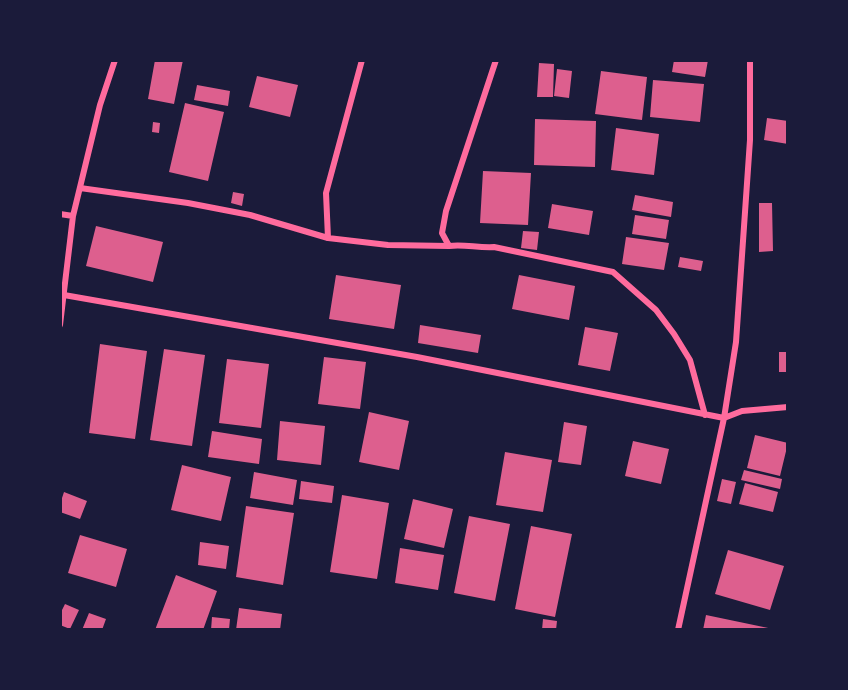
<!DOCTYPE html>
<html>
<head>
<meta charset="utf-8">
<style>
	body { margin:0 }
	#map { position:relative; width:848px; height:690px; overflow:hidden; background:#1b1b3a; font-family:"Exo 2",sans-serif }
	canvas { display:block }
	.frame { position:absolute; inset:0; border:62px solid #1b1b3a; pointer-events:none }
</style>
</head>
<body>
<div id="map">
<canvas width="848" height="690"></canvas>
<div class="frame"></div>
</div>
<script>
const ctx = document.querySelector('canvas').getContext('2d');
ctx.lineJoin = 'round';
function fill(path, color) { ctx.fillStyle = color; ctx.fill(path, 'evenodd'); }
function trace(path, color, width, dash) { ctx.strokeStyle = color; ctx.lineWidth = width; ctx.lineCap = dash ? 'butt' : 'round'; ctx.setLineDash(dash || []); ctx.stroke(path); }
fill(new Path2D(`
	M 155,60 L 183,60 L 174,104 L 148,99 Z
	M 674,60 L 708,60 L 705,77 L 672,72 Z
	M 539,63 L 554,64 L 553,97 L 537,97 Z
	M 557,69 L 572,71 L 569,98 L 554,96 Z
	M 601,71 L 647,77 L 642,120 L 595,114 Z
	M 257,76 L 298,85 L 290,117 L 249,107 Z
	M 653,80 L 704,84 L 700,122 L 650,117 Z
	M 197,85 L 230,91 L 228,106 L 194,100 Z
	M 185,103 L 224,112 L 208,181 L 169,172 Z
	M 767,118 L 788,121 L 788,144 L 764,140 Z
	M 535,119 L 596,121 L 595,167 L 534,165 Z
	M 153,122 L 160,123 L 159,133 L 152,132 Z
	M 616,128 L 659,134 L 654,175 L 611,170 Z
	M 483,171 L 531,173 L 528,225 L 480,223 Z
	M 233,192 L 244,194 L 242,206 L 231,203 Z
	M 635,195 L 673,202 L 671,217 L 632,210 Z
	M 759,203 L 772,203 L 773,251 L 759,252 Z
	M 552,204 L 593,211 L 589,235 L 548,228 Z
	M 635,215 L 669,220 L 666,239 L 632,234 Z
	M 96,226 L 163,242 L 153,282 L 86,266 Z
	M 523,231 L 539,232 L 537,250 L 521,248 Z
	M 626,237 L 669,243 L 664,270 L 622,264 Z
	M 680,257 L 703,261 L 701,271 L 678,267 Z
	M 336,275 L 401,285 L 394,329 L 329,319 Z
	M 519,275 L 575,286 L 569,320 L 512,309 Z
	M 420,325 L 481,335 L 478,353 L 418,343 Z
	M 585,327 L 618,333 L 610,371 L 578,365 Z
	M 100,344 L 147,351 L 135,439 L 89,433 Z
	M 164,349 L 205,355 L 192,446 L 150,440 Z
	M 779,352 L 788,352 L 788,372 L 779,372 Z
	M 324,357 L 366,362 L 360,409 L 318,404 Z
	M 227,359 L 269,364 L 261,428 L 219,423 Z
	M 369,412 L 409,421 L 399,470 L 359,462 Z
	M 280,421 L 325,426 L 321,465 L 277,460 Z
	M 564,422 L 587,426 L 581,465 L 558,462 Z
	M 212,431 L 262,439 L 259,464 L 208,457 Z
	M 755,435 L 788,443 L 780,476 L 747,468 Z
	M 633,441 L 669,449 L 661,484 L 625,476 Z
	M 505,452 L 552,460 L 543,512 L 496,505 Z
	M 182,465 L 231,477 L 221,521 L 171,510 Z
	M 744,470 L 782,479 L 780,489 L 741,480 Z
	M 254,472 L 297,480 L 293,505 L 250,498 Z
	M 722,479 L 736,482 L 731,504 L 717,501 Z
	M 301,481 L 334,486 L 332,503 L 299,499 Z
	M 745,483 L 778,492 L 773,512 L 739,504 Z
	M 64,492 L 87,501 L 80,519 L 60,512 L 60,504 Z
	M 342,495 L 389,503 L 377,579 L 330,572 Z
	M 413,499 L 453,509 L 444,548 L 404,539 Z
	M 246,506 L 294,513 L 283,585 L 236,577 Z
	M 469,516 L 510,524 L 495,601 L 454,593 Z
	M 531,526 L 572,534 L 555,617 L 515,609 Z
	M 80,535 L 127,549 L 116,587 L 68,573 Z
	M 200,542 L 229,546 L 226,569 L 198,565 Z
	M 400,548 L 444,555 L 438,590 L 395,583 Z
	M 728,550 L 784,566 L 770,610 L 715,594 Z
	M 176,575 L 217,591 L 203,630 L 155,630 Z
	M 65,604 L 79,610 L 70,629 L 60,625 L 60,614 Z
	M 239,608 L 282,614 L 280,630 L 236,630 Z
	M 89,613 L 106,619 L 102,630 L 82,630 Z
	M 706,615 L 773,629 L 773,630 L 703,630 Z
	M 212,617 L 230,619 L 229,630 L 211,630 Z
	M 543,619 L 557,621 L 556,630 L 542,630 Z`), '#dd5f8e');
trace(new Path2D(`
	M 496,60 L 446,211 L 442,233 L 449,246 C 464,244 478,248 494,247 L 613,272 L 656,310 L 674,334 L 690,360 L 705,415
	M 80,188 L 188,203 L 250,215 L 328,238 L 388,245 L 449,246
	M 60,214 L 73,216
	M 328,238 L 326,193 L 362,60
	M 64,295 L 417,357 L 724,418 L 742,411 L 788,407
	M 60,325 L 73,216 L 100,105 L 115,60
	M 678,630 L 724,418 L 736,342 L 750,140 L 750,60`), '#ff6b9d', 6);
</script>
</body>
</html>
